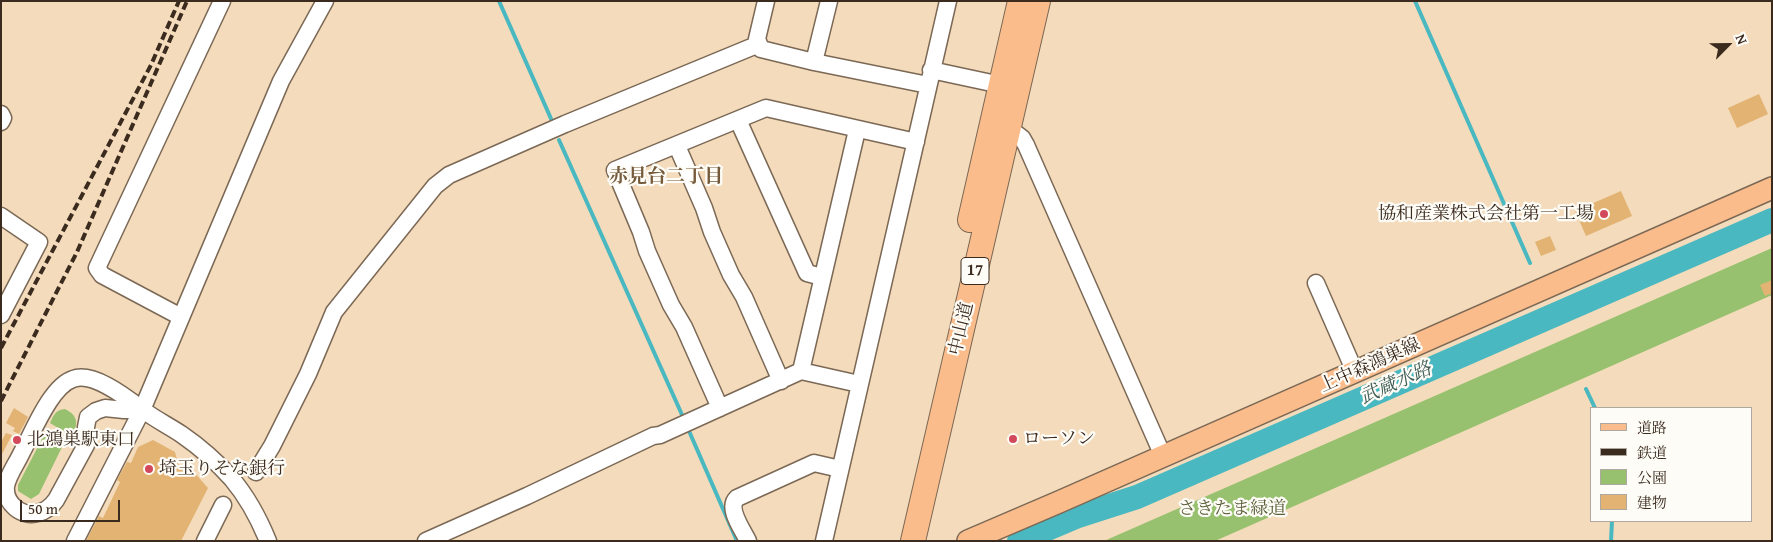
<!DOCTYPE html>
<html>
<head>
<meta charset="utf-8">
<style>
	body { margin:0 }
	#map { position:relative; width:1773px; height:542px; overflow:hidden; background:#f3dbbb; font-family:"Gentium Book Plus","Noto Serif JP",serif }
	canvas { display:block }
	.frame { position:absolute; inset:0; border:2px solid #3b2a1e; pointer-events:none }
	.legend { position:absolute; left:1590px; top:407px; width:162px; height:115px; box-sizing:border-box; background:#fdfcf7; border:1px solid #afa8a0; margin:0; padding:6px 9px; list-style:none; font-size:15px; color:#3b2a1e }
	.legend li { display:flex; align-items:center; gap:10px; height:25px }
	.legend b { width:25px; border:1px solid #afa8a0 }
	.north { position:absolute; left:1703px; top:20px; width:50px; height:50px; -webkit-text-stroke:4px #fdfcf7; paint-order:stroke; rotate:67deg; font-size:14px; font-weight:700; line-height:20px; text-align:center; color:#3b2a1e }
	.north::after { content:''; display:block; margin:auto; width:18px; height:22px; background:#3b2a1e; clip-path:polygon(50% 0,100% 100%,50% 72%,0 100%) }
	.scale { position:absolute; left:20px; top:500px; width:100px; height:22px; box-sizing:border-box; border:2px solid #3b2a1e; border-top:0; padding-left:6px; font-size:15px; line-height:18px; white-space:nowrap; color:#3b2a1e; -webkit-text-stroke:4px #fdfcf7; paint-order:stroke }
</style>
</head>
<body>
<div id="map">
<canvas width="1773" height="542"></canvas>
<div class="frame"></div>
<ul class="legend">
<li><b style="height:6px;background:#fabc8b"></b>道路</li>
<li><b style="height:6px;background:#3b2a1e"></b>鉄道</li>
<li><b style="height:14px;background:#97c16e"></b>公園</li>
<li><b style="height:14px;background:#e2b372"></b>建物</li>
</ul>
<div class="north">N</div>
<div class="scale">50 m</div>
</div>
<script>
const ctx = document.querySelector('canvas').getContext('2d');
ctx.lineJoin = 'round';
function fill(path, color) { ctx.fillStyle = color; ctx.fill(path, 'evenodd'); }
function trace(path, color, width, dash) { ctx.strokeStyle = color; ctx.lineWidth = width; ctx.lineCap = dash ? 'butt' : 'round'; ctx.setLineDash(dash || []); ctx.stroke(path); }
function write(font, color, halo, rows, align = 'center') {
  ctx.font = font + ' "Gentium Book Plus","Noto Serif JP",serif'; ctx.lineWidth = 4.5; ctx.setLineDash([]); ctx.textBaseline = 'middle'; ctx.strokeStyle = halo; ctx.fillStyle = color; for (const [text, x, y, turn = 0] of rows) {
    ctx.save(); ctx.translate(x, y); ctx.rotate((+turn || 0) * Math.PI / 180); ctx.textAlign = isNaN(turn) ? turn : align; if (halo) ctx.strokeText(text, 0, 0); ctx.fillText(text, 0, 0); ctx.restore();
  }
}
fill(new Path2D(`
	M 1772,248 L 1772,295 L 1215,541 L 1104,541 Z
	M 65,409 C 75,414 79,420 74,432 L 68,434 L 50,423 C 54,415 55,410 65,409 Z
	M 44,435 L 63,445 L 39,494 L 31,499 L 18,491 L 18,485 Z`), '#97c16e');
trace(new Path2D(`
	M 499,1 L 552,121
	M 1415,1 L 1530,263
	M 559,140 L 683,417
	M 1586,389 L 1595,408
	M 689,431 L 737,541
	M 1611,541 L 1612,521`), '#49b8c0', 4);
trace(new Path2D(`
	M 1019,541 L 1078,516 L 1137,497 L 1772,220`), '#49b8c0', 24);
fill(new Path2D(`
	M 1759,94 L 1768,114 L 1737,128 L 1728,108 Z
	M 1621,191 L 1632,216 L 1586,236 L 1575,211 Z
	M 1550,236 L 1556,250 L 1541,256 L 1535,242 Z
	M 1772,280 L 1772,293 L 1765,296 L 1760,285 Z
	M 14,408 L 28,417 L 19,434 L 13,431 L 15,428 L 6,423 Z
	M 6,433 L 12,435 L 1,456 L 1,442 Z
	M 153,440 L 175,452 L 178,464 L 194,472 L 208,488 L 181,541 L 86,541 L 99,516 L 103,518 L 120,482 L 117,480 L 127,462 L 131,463 L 138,447 Z`), '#e2b372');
const minor = new Path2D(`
	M 766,1 L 757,39 L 761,49 L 814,62 L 928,85
	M 814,62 L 829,1
	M 931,70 L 1001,85
	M 1,114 L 3,118 L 1,122
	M 738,120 L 807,273 L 822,277
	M 1009,128 L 1022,138 L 1026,145 L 1163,456
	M 677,146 L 704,208 L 712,232 L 731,275 L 744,297 L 781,381
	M 1,216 L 39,242 L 1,315
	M 1316,283 L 1355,372
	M 181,317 L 102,275 L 97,268 L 222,1
	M 801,371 L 857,130
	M 720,408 L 684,327 L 671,305 L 647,251 L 641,232 L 615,170 L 766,108 L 916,142
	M 142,410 L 124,410 L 105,408 L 96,411 L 88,417 L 86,427 L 86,445 L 56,500 C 51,507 46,511 38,513 C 22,518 4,503 6,486 C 8,475 17,463 22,452 C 33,432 51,386 73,379 C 93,371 127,398 143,410 C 155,419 169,426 181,434 C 200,447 217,462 232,479 C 248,498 259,519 268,541
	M 256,472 L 272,446 L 308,374 L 334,312 L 435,186 L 449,175 L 565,124 L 759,44
	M 75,541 L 142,410 L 281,81 L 325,1
	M 205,541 L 223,505
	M 426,541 L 527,496 L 653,436 L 660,435 L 801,371 L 859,384
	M 748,541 C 743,530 726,508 737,498 L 814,463 L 840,469
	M 824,541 L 948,1`);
const major = new Path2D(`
	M 968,541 L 1059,502 L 1772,188`);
const highway = new Path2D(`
	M 970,220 L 1020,1
	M 913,541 L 1038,1`);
trace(minor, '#7b6855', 19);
trace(major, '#7b6855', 24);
trace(highway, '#7b6855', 26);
trace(minor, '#fff', 16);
trace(major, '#fabc8b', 21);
trace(highway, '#fabc8b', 24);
trace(new Path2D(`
	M 1,348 L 151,65 L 179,1
	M 1,401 L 77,252 L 187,1`), '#3b2a1e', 4, [8, 4]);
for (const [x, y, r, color] of [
	[1604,214,5,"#d1495b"],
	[1013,439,5,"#d1495b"],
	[17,440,5,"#d1495b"],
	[149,469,5,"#d1495b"]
]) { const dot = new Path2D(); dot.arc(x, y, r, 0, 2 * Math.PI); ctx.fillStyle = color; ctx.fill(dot); trace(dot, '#fdfcf7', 2); }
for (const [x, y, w] of [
	[975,271,28]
]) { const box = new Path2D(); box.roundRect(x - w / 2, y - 13.5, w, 27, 4); ctx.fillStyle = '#fdfcf7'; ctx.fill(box); trace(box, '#3b2a1e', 1); }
write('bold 16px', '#3b2a1e', null, [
	["17",975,271]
]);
write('18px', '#3b2a1e', '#fdfcf7', [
	["協和産業株式会社第一工場",1594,214,"right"],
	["ローソン",1023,439],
	["北鴻巣駅東口",27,440],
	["埼玉りそな銀行",159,469]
], 'left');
write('18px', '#3b2a1e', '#fdfcf7', [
	["中山道",962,329,-77],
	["上中森鴻巣線",1370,366,-24]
]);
write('18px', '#5b5f3a', '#fdfcf7', [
	["さきたま緑道",1232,509]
]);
write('bold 19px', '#755a3b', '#fdfcf7', [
	["赤見台二丁目",666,177]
]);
write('italic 19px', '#405c57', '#fdfcf7', [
	["武蔵水路",1396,384,-24]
]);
</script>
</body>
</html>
